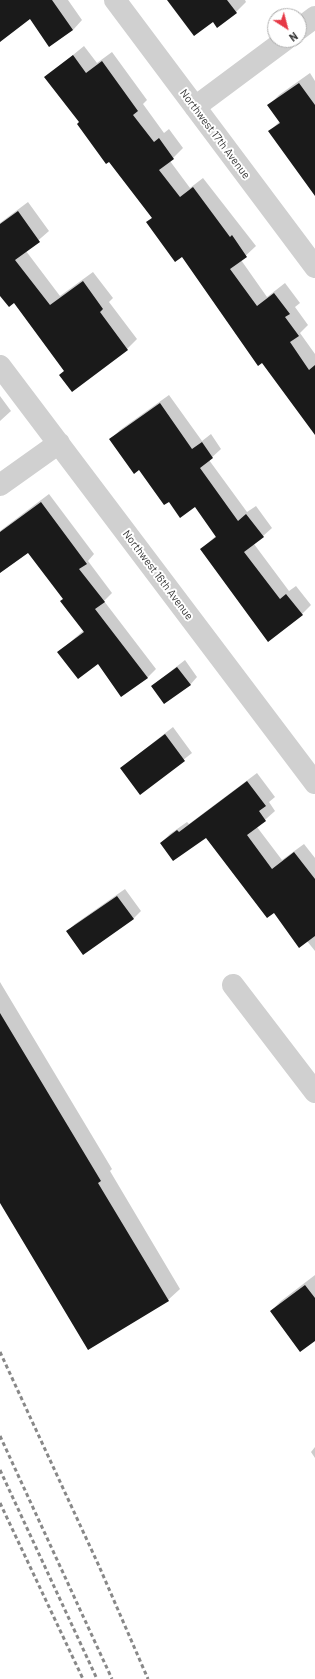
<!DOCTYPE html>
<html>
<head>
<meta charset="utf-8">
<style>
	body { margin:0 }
	#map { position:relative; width:315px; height:1679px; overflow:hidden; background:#fff; font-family:Barlow,sans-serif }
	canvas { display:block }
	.north { position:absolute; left:267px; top:8px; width:40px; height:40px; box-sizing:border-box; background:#fff; border:1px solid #adadad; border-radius:50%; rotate:144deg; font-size:11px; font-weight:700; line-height:16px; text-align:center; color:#333 }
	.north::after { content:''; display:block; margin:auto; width:14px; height:18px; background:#e63946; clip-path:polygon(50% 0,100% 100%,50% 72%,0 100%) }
</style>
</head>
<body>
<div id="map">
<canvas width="315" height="1679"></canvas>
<div class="north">N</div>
</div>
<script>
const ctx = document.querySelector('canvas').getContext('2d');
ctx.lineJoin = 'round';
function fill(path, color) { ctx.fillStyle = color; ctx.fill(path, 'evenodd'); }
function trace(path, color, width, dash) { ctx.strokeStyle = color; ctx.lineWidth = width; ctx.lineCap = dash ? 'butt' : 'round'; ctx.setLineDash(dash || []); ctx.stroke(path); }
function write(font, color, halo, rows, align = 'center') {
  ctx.font = font + ' Barlow,sans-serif'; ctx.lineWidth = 4; ctx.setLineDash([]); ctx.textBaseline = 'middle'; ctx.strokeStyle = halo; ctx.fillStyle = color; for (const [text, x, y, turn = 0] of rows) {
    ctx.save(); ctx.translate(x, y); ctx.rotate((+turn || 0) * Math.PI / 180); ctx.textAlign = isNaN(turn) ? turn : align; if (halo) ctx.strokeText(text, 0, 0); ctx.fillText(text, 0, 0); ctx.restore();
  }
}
fill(new Path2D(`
	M 0,0 L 68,0 L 82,20 L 73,30 L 49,46 L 30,18 L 0,40 Z
	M 168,0 L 245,0 L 246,2 L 236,12 L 213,21 Z
	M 84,46 L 97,63 L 112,52 L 147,100 L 143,104 L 164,133 L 169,129 L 183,148 L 170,161 L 190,188 L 203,178 L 256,246 L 241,260 L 267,297 L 285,283 L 300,303 L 295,307 L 308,325 L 300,333 L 315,354 L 315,434 L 263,361 L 182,255 L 147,222 L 153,217 L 46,77 Z
	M 310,73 L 315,81 L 315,181 L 270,131 L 280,121 L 269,105 L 279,95 Z
	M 28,202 L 49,231 L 26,251 L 60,296 L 93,272 L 113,298 L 109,302 L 137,339 L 127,349 L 65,370 L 14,302 L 0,294 L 0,223 Z
	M 169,395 L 202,441 L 211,434 L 221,449 L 209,460 L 247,512 L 256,506 L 272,528 L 254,544 L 289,591 L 296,586 L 311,605 L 302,614 L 201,549 L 217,535 L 195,506 L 169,501 L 111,439 L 120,430 Z
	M 0,396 L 11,411 L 0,421 Z
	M 49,494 L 94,554 L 88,561 L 112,593 L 104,601 L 156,669 L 147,678 L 59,652 L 84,630 L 64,598 L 28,551 L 0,572 L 0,531 Z
	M 185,660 L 197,677 L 190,685 L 152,686 Z
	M 173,727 L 192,753 L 140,794 L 121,768 Z
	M 257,773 L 275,797 L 269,802 L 275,811 L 257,827 L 282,860 L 304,844 L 315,858 L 315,951 L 307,941 L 274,912 L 206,837 L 161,843 L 170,834 L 187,822 L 189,824 Z
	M 125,889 L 141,911 L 133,919 L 67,932 L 75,924 Z
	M 0,982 L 112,1169 L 110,1171 L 180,1289 L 168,1300 L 0,1201 Z
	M 315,1275 L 315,1339 L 271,1311 L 281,1301 Z
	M 315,1447 L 315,1458 L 311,1452 Z`), '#0003');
fill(new Path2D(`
	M 0,0 L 52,0 L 73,30 L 49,47 L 30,19 L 0,42 Z
	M 167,0 L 227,0 L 237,13 L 217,28 L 213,22 L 194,36 Z
	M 73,55 L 86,73 L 102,61 L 138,111 L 133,115 L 154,142 L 159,138 L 174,159 L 159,170 L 180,197 L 193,187 L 230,237 L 232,235 L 247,257 L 230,269 L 257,306 L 274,293 L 290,314 L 285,317 L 299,336 L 290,342 L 309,370 L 315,365 L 315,435 L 262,363 L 258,366 L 182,257 L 175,262 L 146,222 L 152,218 L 109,162 L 106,164 L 77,124 L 79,122 L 44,77 Z
	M 299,83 L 315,105 L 315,196 L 268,131 L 280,123 L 267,105 Z
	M 18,211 L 40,242 L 15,260 L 50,305 L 83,281 L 103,309 L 100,312 L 128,350 L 72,392 L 59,375 L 64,371 L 14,303 L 9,307 L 0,296 L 0,224 Z
	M 160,403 L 192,449 L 202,442 L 213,458 L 200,468 L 238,521 L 246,514 L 264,537 L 244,552 L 280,599 L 286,594 L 303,615 L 268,642 L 200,549 L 216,537 L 195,507 L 180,518 L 169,502 L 164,505 L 139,470 L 134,474 L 109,439 Z
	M 41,502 L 87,564 L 79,569 L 105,602 L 95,609 L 148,678 L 121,697 L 98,664 L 78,679 L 57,652 L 84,632 L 60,601 L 63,599 L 28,553 L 0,573 L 0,532 Z
	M 177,667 L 191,685 L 164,704 L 151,686 Z
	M 165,734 L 185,761 L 140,795 L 120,768 Z
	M 247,781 L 266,806 L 259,811 L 266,821 L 247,835 L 272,869 L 294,852 L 315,879 L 315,936 L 299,948 L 274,913 L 267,918 L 206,838 L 173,861 L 160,843 L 177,830 L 179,832 Z
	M 117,896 L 134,919 L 83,955 L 66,931 Z
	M 0,1013 L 101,1181 L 98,1183 L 169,1301 L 88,1350 L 0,1203 Z
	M 305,1285 L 315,1298 L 315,1341 L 300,1352 L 270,1311 Z`), '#1a1a1a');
trace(new Path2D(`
	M 115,0 L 315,267
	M 299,29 L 315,17
	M 195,107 L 285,40
	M 0,366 L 315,783
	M 0,485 L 59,443
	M 233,985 L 315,1092`), '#d0d0d0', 22);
trace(new Path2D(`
	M 0,1352 L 99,1566 L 148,1679
	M 0,1436 L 112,1679
	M 0,1470 L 97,1679
	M 0,1503 L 83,1679`), '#888', 3, [4, 3]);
write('11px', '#333', '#fff', [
	["Northwest 17th Avenue",215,134,53],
	["Northwest 16th Avenue",158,575,53]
]);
</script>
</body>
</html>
